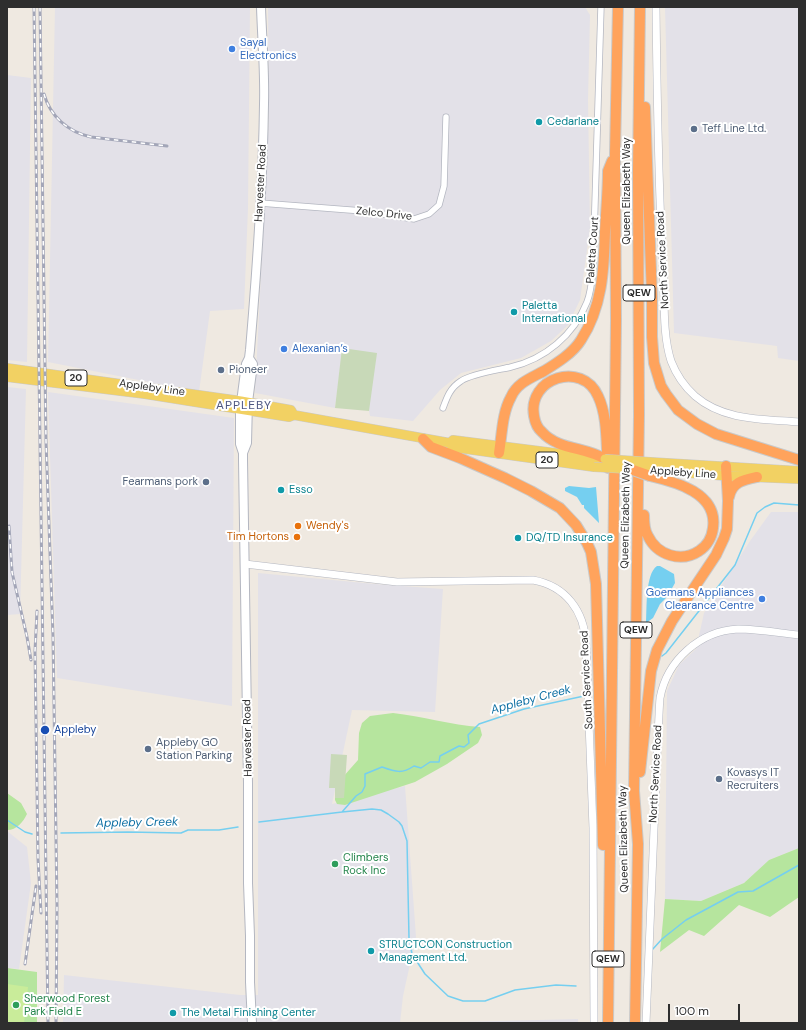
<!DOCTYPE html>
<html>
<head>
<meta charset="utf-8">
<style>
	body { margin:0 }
	#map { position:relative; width:806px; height:1030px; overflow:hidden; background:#efe9e1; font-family:"DM Sans",sans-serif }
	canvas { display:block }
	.frame { position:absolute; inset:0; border:8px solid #2e2e2e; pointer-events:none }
	.scale { position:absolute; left:668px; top:1004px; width:72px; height:18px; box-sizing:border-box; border:2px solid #2e2e2e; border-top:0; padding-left:5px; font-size:12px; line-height:14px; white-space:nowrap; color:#2e2e2e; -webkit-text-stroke:3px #fff; paint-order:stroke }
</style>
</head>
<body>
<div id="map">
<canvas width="806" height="1030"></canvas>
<div class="frame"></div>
<div class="scale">100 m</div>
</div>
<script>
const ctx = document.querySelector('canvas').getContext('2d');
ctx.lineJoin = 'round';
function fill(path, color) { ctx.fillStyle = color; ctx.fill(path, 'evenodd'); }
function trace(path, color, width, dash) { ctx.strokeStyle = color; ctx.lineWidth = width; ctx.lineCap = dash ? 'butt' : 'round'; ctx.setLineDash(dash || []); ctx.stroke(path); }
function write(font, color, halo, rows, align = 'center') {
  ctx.font = font + ' "DM Sans",sans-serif'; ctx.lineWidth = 4; ctx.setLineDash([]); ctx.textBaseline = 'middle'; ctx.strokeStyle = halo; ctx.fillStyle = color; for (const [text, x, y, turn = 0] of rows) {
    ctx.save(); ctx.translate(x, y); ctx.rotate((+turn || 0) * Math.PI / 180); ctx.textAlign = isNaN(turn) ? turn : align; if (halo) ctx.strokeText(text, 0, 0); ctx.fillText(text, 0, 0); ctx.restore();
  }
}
fill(new Path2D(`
	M 55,7 L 250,7 L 248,208 L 244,309 L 210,311 L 199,392 L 48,362 Z
	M 268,7 L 585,7 L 590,15 L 588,100 L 590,228 L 580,300 L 568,325 L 551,341 L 521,358 L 461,373 L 440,390 L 413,421 L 370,416 L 369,411 L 343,348 L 335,408 L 255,393 L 269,116 Z
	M 665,7 L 799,7 L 799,361 L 778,358 L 777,346 L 674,333 Z
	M 7,75 L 31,78 L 27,362 L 7,360 Z
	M 7,387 L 26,389 L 20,614 L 7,615 Z
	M 48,392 L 234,418 L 232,706 L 57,678 Z
	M 771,512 L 799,512 L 799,848 L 769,860 L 744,883 L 701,901 L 665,899 L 667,691 L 679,665 L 696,649 L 704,613 L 750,541 Z
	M 258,573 L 375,584 L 443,589 L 435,712 L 352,710 L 332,804 L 405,786 L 416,937 L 403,996 L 400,1023 L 63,1023 L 64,975 L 240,995 L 258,995 Z
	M 7,831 L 27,847 L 31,883 L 19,969 L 7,968 Z
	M 578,1019 L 578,1023 L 421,1023 Z`), '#e3e1e8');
fill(new Path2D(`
	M 393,713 C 422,716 451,725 480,727 L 482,735 L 478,743 L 447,764 L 415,782 L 345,805 L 337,804 L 335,800 L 335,786 L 358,760 L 359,733 L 362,723 L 370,716 Z
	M 7,793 L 21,803 L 27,814 C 23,822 17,830 7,830 Z
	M 799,848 L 799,897 L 770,917 L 739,905 L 704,936 L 689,930 L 660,952 L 665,899 L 701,901 L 744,883 L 769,860 Z
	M 7,968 L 37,972 L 37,1023 L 7,1023 Z`), '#b6e59e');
fill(new Path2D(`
	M 342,348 L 377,353 L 369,411 L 335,408 Z
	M 331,754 L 347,755 L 344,798 L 335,798 L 335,788 L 329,788 Z`), '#c8d9b8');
fill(new Path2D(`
	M 7,984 L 28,987 L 24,1023 L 7,1023 Z`), '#c9ec9a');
fill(new Path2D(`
	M 569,486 L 589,488 L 596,487 L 599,523 L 584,508 L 584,505 L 582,505 L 577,497 L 565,491 L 565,488 Z
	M 657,566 L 660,566 L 674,574 L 675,583 L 667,597 L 660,604 L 653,618 L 646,623 C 647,610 645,574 657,566 Z`), '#75cff0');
trace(new Path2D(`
	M 662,656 L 666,653 L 735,565 L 757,513 L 765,507 L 774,503 L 799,505
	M 342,812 L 372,809 L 381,810 L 388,814 L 399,822 L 402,826 L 407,841 L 409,938 L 412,954 L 425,974 L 448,996 L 463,1001 L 485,1001 L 515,990 L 556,985 L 576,986
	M 7,820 L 25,832 L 32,834
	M 259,822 L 342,812 L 356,796 L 362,792 L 365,786 L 365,774 L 382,767 C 396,772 402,774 414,766 L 421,768 L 430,762 L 439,762 L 440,756 L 459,746 L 464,747 L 469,743 L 468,735 L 479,724 L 524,709 L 584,696
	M 61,833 L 128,832 L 181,833 L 188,830 L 219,830 L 238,827
	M 652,950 L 662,939 L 686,920 L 738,892 L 753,891 L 799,865`), '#75cff0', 1.5);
const minor = new Path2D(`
	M 260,203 L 363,211 L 414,219 L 429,214 L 439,205 L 444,186 L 446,117
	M 443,408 C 447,397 450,388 461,381 C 471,374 498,370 511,367 C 545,359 574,335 587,302 C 591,292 592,280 593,269 L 601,7`);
const tertiary = new Path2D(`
	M 656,7 C 657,94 658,181 663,268 C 665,297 662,333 671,361 C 676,374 685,387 695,396 C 724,421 763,419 799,422
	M 245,564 L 397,582 L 533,580 C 566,586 584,611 586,643 L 593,828 L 594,1023
	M 646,1023 L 658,732 C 659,721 659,709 660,698 C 667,660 700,631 738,629 C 758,629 779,633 799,635`);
const secondary = new Path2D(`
	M 249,358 L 253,364 L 248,402 L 247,443 L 243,453 L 243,460 L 248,783 L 248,883 L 250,936 L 250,982 L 252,1023
	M 243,453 L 240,444 L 240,410 L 246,364 L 249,358 L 250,350 C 257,268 263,186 264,104 C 265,72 262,39 261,7`);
const primary = new Path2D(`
	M 7,368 L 241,401 L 291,410 L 294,415
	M 7,377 L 145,394 L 289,417 L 294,415 L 450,443 L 452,447 L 594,467
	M 450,443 L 453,440 L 602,459
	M 650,462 L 799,471
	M 650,470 L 727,476 L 799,479`);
const motorway = new Path2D(`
	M 645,107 L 652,297 L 652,337 L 654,363 L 661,386 L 666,394 L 678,410 L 697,424 L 716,434 L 799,460
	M 423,439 L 431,447 L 460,458 L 505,478 L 531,491 L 560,508 L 576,525 L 587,543 L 591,552 L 596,584 L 603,845
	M 499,453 C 502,435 502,413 511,397 C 517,383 531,378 544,371 C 557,363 573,353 581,340 C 602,308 604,270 605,232 C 606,211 608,191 608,171 L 612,161
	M 605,459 C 586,447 558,450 542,432 C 537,428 535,422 534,416 C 527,378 582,360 598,396 C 608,417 606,445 608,468
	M 729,497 C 732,482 743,480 757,477
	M 644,515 C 644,523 644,530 648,536 C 657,555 681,563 699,551 C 707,546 712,537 713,528 C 718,493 676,482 650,476
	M 640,772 L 651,671 L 657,650 L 672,621 L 716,555 L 724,538 L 727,529 L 728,501 L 726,466
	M 608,1023 L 616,321 L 615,153 L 618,7
	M 635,1023 L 638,844 L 634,791 L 639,415 L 638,170 L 640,7`);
trace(minor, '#b4b7c1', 7);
trace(tertiary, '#b4b7c1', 8);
trace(secondary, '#b4b7c1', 10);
trace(primary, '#c9c9c9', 10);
trace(motorway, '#c9c9c9', 12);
trace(minor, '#fff', 5.5);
trace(tertiary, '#fff', 7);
trace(secondary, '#fff', 8);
trace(primary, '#f2d163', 9);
trace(motorway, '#ffa35c', 10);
const rail = new Path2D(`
	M 34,7 L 48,1023
	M 40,7 L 46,441 L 53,636 L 57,906 L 56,1023
	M 44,94 C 50,116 68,132 91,137 L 167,146
	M 9,526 L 12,572 L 27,637 L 31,660
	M 37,611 L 35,651 L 38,859 L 41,913
	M 25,964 L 36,886`);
trace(rail, '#a3a6b8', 3);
trace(rail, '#fff', 1.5, [4.5]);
const primaryBridge = new Path2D(`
	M 605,459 L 650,462
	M 594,467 L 650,470`);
const motorwayBridge = new Path2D(`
	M 633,470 L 650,476`);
trace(primaryBridge, '#c9c9c9', 10, []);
trace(motorwayBridge, '#c9c9c9', 12, []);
trace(primaryBridge, '#f2d163', 9);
trace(motorwayBridge, '#ffa35c', 10);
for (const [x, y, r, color] of [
	[232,49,4,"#3f7fe0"],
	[539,122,4,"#0f9aa8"],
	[694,129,4,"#5c6f8a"],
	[514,312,4,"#0f9aa8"],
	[284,349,4,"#3f7fe0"],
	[221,370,4,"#5c6f8a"],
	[206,482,4,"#5c6f8a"],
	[281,490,4,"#0f9aa8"],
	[298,526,4,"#e8710a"],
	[297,537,4,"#e8710a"],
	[518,538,4,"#0f9aa8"],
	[762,599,4,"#3f7fe0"],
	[45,730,5,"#1a4fb4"],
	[148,749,4,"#5c6f8a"],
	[719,779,4,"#5c6f8a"],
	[335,864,4,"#2e9e5b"],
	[371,951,4,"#0f9aa8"],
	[16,1005,4,"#2e9e5b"],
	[173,1013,4,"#0f9aa8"]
]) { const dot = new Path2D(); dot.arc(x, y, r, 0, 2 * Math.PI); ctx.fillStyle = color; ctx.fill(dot); trace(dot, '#fff', 1.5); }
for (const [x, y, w] of [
	[639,293,32],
	[76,378,22],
	[547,460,22],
	[636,630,32],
	[608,959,32]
]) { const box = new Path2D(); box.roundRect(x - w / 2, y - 8, w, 16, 3); ctx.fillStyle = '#fff'; ctx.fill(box); trace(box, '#2e2e2e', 1); }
write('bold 10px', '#2e2e2e', null, [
	["QEW",639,293],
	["20",76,378],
	["20",547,460],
	["QEW",636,630],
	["QEW",608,959]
]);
write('11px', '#366cbe', '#fff', [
	["Sayal",240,43],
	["Electronics",240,56],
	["Alexanian’s",292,349],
	["Goemans Appliances",754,593,"right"],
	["Clearance Centre",754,606,"right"]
], 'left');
write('11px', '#0d838f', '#fff', [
	["Cedarlane",547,122],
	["Paletta",522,306],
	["International",522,319],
	["Esso",289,490],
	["DQ/TD Insurance",526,538],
	["STRUCTCON Construction",379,945],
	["Management Ltd.",379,958],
	["The Metal Finishing Center",181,1013]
], 'left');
write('11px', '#4e5e75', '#fff', [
	["Teff Line Ltd.",702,129],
	["Pioneer",229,370],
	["Fearmans pork",198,482,"right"],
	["Appleby GO",156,743],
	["Station Parking",156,756],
	["Kovasys IT",727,773],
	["Recruiters",727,786]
], 'left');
write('11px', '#2e2e2e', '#fff', [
	["Harvester Road",261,183,-87],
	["Queen Elizabeth Way",627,191,-90],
	["Zelco Drive",384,214,6],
	["Paletta Court",593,250,-86],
	["North Service Road",663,260,-93],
	["Appleby Line",152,388,8],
	["Appleby Line",683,473,4],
	["Queen Elizabeth Way",626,515,-89],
	["South Service Road",587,680,-93],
	["Harvester Road",248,738,-91],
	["North Service Road",656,774,-87],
	["Queen Elizabeth Way",624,839,-91]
]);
write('11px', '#c56008', '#fff', [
	["Wendy's",306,526],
	["Tim Hortons",289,537,"right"]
], 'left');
write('11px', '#164399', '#fff', [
	["Appleby",54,730]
], 'left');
write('11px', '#27864d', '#fff', [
	["Climbers",343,858],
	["Rock Inc",343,871],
	["Sherwood Forest",24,999],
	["Park Field E",24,1012]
], 'left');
ctx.letterSpacing = '1px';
write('12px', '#4d5680', '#fff', [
	["APPLEBY",244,406]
]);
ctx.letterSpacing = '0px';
write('italic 12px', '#0d6fa3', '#fff', [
	["Appleby Creek",531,700,-15],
	["Appleby Creek",137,823,-1]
]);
</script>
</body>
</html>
